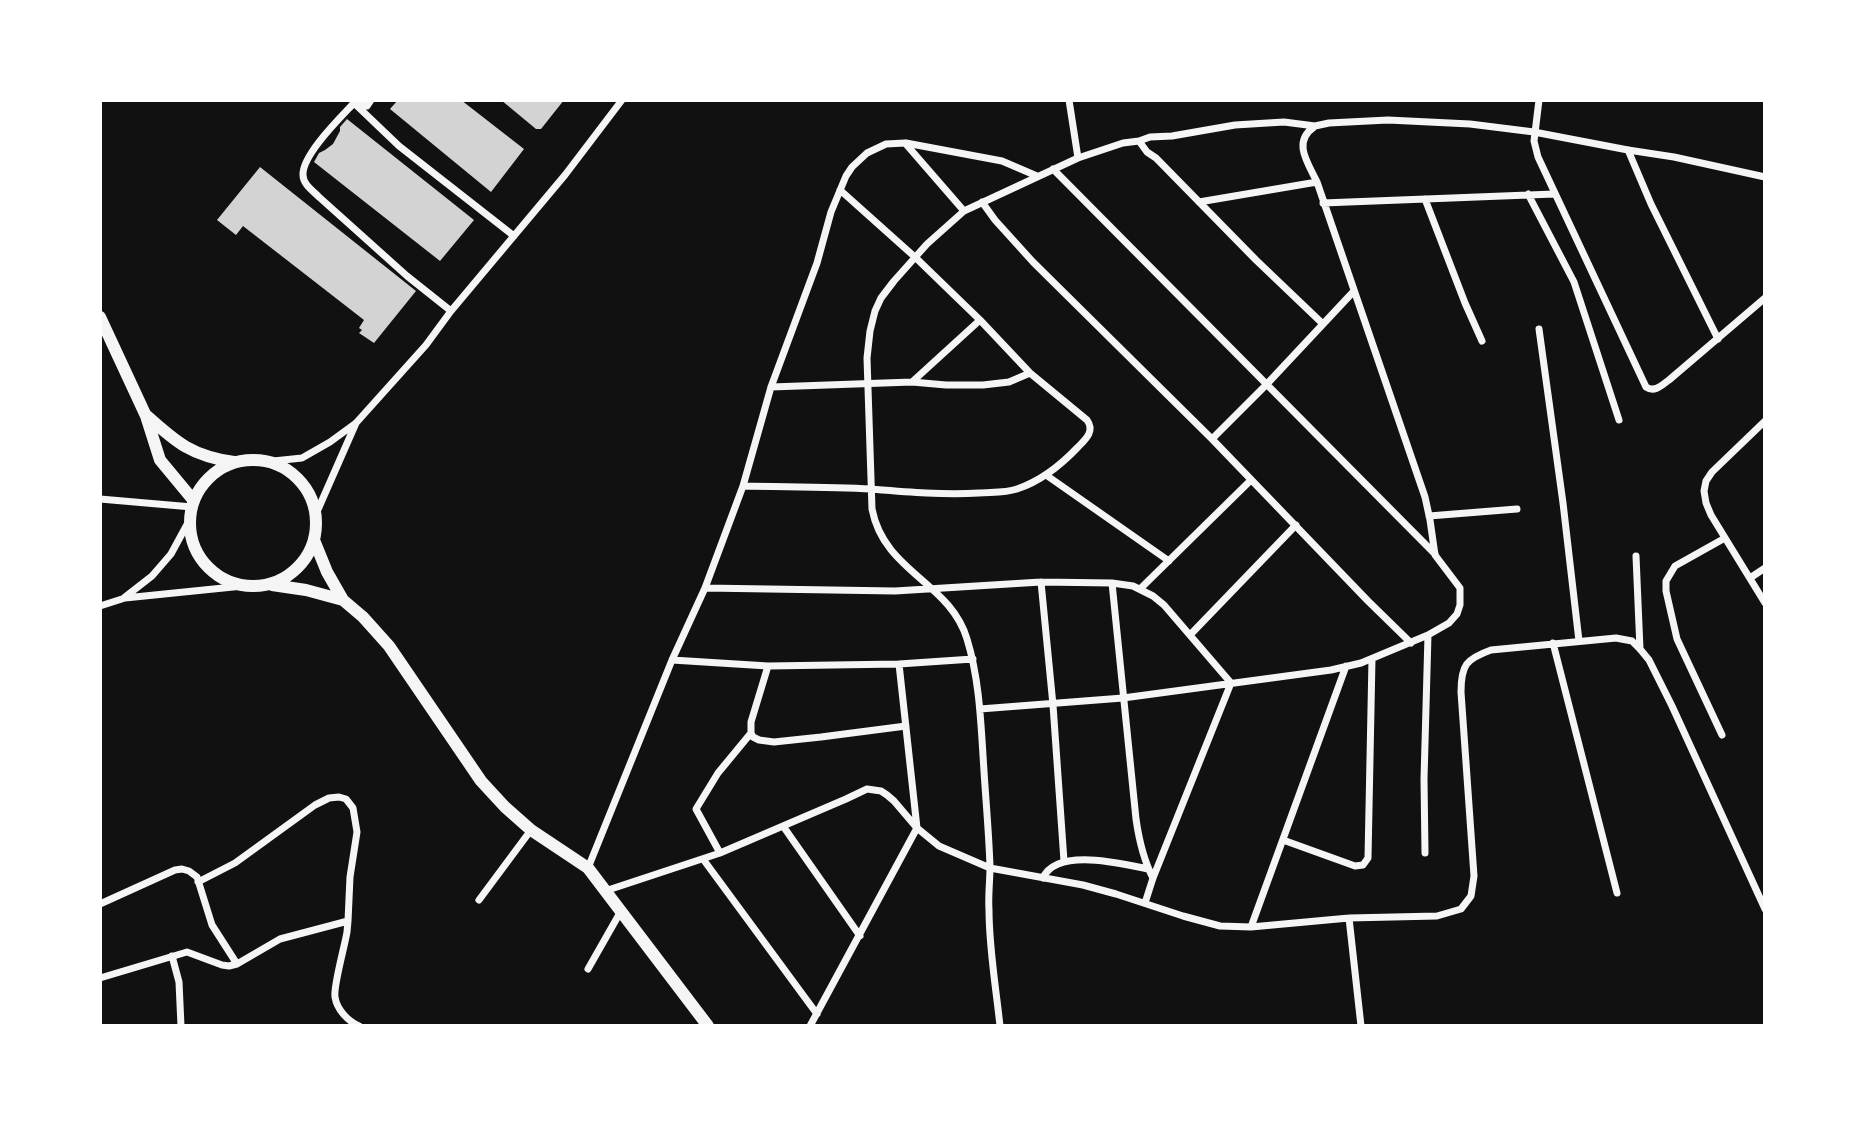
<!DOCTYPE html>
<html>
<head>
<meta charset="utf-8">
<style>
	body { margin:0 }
	#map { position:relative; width:1865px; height:1126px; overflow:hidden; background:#111; font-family:"Libre Baskerville",serif }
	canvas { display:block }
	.frame { position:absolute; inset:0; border:102px solid #fff; pointer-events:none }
</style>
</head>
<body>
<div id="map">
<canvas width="1865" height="1126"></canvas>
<div class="frame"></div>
</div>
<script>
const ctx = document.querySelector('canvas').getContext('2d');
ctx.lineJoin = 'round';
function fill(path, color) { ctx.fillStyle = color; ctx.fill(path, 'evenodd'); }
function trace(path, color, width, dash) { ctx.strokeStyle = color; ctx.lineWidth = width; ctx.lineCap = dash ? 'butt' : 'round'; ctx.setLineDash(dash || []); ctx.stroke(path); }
fill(new Path2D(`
	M 398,100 L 461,100 L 524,149 L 491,192 L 390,109 Z
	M 501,100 L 564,100 L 541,129 L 536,129 Z
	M 347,119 L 474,220 L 440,261 L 314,162 L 319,153 L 325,150 L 333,144 L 340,131 L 340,127 Z
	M 260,167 L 416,291 L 374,343 L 359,333 L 362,330 L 359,328 L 364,320 L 243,226 L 236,235 L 217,220 Z`), '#d3d3d3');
trace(new Path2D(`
	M 1069,100 L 1078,158
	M 1539,100 L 1534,141 L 1538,157 L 1646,387 C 1655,393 1662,385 1669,380 L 1765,298
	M 354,103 C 341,117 302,155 303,175 C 303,184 312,190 319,197 L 407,276 L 451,311
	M 354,103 L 399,146 L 514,236
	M 355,103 L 367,106 L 371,100
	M 1139,141 L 1147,152 L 1156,158 L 1256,260 L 1323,324
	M 906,143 L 1002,161 L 1037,176
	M 1628,150 L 1651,204 L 1718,339
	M 1053,169 L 1435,554
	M 1528,194 L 1574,282 L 1619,420
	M 1425,199 L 1465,303 L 1482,341
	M 982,202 L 995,220 L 1033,262 L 1212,439 L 1368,601 L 1411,643
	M 1199,202 L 1317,182
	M 1323,203 L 1554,194
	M 1539,329 L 1563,503 L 1579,641
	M 912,382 L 980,320
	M 771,387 L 912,382 L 946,385 L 983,385 L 1009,382 L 1030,373
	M 1765,421 L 1712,472 L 1706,481 L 1704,491 L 1706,503 L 1711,515 L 1765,603
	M 1212,439 L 1266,385 L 1354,291
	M 264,462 L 302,458 L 330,442 L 356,423 L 426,345 L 451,311 L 565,175 L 622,100
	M 1046,475 L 1169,561
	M 743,486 C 786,487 829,487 872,489 C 908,492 943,495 979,493 C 992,492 1005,493 1017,489 C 1041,481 1061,465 1078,447 C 1086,439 1095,431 1087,420 L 1030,373 L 980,320 L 916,258 L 840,190
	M 100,499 L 192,507
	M 316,514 L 356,423
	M 1429,516 L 1517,509
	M 1636,556 L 1640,649
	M 1750,578 L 1765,568
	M 1041,582 L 1053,705 L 1064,861
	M 1112,583 L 1136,819 C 1139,840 1143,859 1153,878
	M 705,588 L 895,591 L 1041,582 L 1112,583 L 1133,586 L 1153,596 L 1164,605 L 1231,683 L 1153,878 L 1145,903
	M 1140,589 L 1251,480
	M 125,597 L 152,576 L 171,554 L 190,519
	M 100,606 L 125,598 L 243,586
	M 1190,635 L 1296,525
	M 1553,643 L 1617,893
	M 672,660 L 768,666 L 899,664 L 973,659
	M 768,666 L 751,722 L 751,733 L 753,737 L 759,740 L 774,742 L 821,737 L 906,726
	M 980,709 L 1123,698 L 1331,670 L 1361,663 L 1428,635 L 1449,623 L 1457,614 L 1460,605 L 1460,588 L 1435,555 L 1430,520 L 1425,497 L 1317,182 C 1308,163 1292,142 1314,127
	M 1722,735 L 1677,639 L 1666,591 L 1666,581 L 1675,566 L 1725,538
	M 783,826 L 860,936
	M 1283,840 L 1355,866 L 1363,865 L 1368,858 L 1372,659
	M 720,853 L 696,809 L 718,773 L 751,733
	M 1425,853 L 1424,779 L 1428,635
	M 703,859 L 817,1014
	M 588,868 L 672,660 L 705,588 L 743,486 L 771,387 L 817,263 L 831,212 L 846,176 L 852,167 L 867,153 L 886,144 L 905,143 L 964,211
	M 1043,878 C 1057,847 1122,864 1148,869
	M 605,891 L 720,853 L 846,799 L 867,789 L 881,791 L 887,795 L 894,801 L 917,828 L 939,846 L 990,868 L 1083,885 L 1116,894 L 1183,916 L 1220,926 L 1251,927 L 1349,918 L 1437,916 L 1461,909 L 1471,896 L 1474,876 L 1461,692 C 1461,665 1466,659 1491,650 L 1616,638 L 1632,641 L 1640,649 L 1649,660 L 1672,706 L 1765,909
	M 479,900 L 531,830
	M 100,904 L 175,870 L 182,869 L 189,871 L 197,877 L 212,925 L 237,964
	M 1349,918 L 1361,1026
	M 348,921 L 347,932 C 345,945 333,987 335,997 C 337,1010 348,1021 359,1026
	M 1251,927 L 1346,666
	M 172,956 L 179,982 L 181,1026
	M 588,969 L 621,911
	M 100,978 L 187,952 L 222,965 L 229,966 L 237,964 L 280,939 L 348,921 L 350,877 L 357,832 L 353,808 L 346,799 L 339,797 L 329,798 L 315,805 L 235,863 L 198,882
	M 810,1026 L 917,828 L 899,664
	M 1000,1026 C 996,988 989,948 989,910 C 988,895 990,881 990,867 C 989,835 986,803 984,771 C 981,727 980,681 967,639 C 950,582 884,572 872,509 L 867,358 L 870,331 L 875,311 L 881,298 L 894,281 L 927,244 L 964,211 L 1078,158 L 1123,143 L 1139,141 L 1150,137 L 1172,136 L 1235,125 L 1284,122 L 1315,126 L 1329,123 L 1388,120 L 1470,124 L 1534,132 L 1628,150 L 1674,157 L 1765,177`), '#f5f5f5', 7);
trace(new Path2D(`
	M 100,317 L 146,416 L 160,460 L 194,501
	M 147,416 C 177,443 192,456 234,462
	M190 523a63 63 0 1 1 126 0a63 63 0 1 1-126 0Z
	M 314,540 L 327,572 L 343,600 L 363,617 L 389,646 L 481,781 L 505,807 L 531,830 L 588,868 L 708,1026
	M 272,585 L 306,590 L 343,600`), '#f5f5f5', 12);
</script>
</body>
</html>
